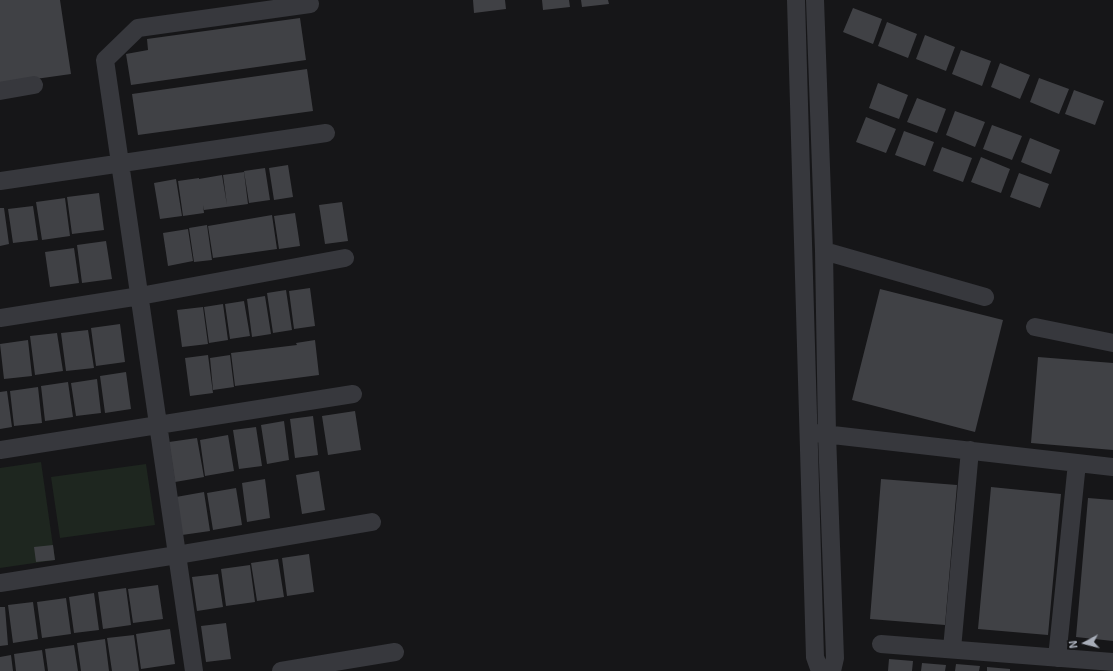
<!DOCTYPE html>
<html>
<head>
<meta charset="utf-8">
<style>
	body { margin:0 }
	#map { position:relative; width:1113px; height:671px; overflow:hidden; background:#161618; font-family:"Exo 2",sans-serif }
	canvas { display:block }
	.north { position:absolute; left:1065px; top:623px; width:40px; height:40px; -webkit-text-stroke:3px #111113; paint-order:stroke; rotate:263deg; font-size:11px; font-weight:700; line-height:16px; text-align:center; color:#a8adb8 }
	.north::after { content:''; display:block; margin:auto; width:14px; height:18px; background:#a8adb8; clip-path:polygon(50% 0,100% 100%,50% 72%,0 100%) }
</style>
</head>
<body>
<div id="map">
<canvas width="1113" height="671"></canvas>
<div class="north">N</div>
</div>
<script>
const ctx = document.querySelector('canvas').getContext('2d');
ctx.lineJoin = 'round';
function fill(path, color) { ctx.fillStyle = color; ctx.fill(path, 'evenodd'); }
function trace(path, color, width, dash) { ctx.strokeStyle = color; ctx.lineWidth = width; ctx.lineCap = dash ? 'butt' : 'round'; ctx.setLineDash(dash || []); ctx.stroke(path); }
fill(new Path2D(`
	M 41,462 L 55,560 L 0,568 L 0,468 Z
	M 146,464 L 155,525 L 60,538 L 51,477 Z`), '#1e261f');
fill(new Path2D(`
	M 0,0 L 60,0 L 71,74 L 0,84 Z
	M 473,0 L 505,0 L 506,9 L 474,13 Z
	M 542,0 L 569,0 L 570,7 L 543,10 Z
	M 581,0 L 608,0 L 609,4 L 582,7 Z
	M 853,8 L 882,19 L 873,44 L 843,32 Z
	M 300,18 L 306,60 L 131,85 L 126,54 L 148,50 L 147,39 Z
	M 887,22 L 917,34 L 908,58 L 878,46 Z
	M 925,35 L 955,47 L 946,71 L 916,59 Z
	M 961,50 L 991,61 L 982,86 L 952,74 Z
	M 1000,63 L 1030,75 L 1020,99 L 991,87 Z
	M 307,69 L 313,111 L 138,135 L 132,94 Z
	M 1039,78 L 1069,89 L 1059,114 L 1030,102 Z
	M 878,83 L 908,95 L 899,119 L 869,108 Z
	M 1074,90 L 1104,101 L 1095,125 L 1065,114 Z
	M 917,98 L 946,109 L 937,133 L 907,122 Z
	M 955,111 L 985,122 L 975,147 L 946,135 Z
	M 866,117 L 896,129 L 886,153 L 856,142 Z
	M 992,125 L 1022,136 L 1012,160 L 983,149 Z
	M 904,131 L 934,142 L 925,166 L 895,155 Z
	M 1030,138 L 1060,150 L 1051,174 L 1021,162 Z
	M 942,147 L 972,158 L 963,182 L 933,171 Z
	M 981,157 L 1010,169 L 1001,193 L 971,182 Z
	M 288,165 L 293,197 L 274,200 L 269,168 Z
	M 265,168 L 270,200 L 249,203 L 244,171 Z
	M 244,172 L 248,204 L 204,210 L 203,205 L 204,213 L 183,216 L 178,181 L 199,178 L 199,179 L 222,175 L 227,205 L 223,175 Z
	M 1019,173 L 1049,184 L 1040,208 L 1010,197 Z
	M 176,179 L 182,216 L 160,219 L 154,183 Z
	M 99,193 L 104,230 L 72,234 L 67,197 Z
	M 65,198 L 70,236 L 42,240 L 36,202 Z
	M 342,202 L 348,241 L 325,244 L 319,205 Z
	M 33,206 L 38,240 L 13,243 L 8,209 Z
	M 0,208 L 4,208 L 9,244 L 0,246 Z
	M 295,213 L 300,246 L 279,249 L 274,216 Z
	M 272,215 L 277,249 L 213,258 L 208,226 Z
	M 207,225 L 212,260 L 194,262 L 189,228 Z
	M 188,229 L 193,261 L 168,266 L 163,233 Z
	M 106,241 L 112,279 L 82,283 L 77,245 Z
	M 74,248 L 79,283 L 50,287 L 45,252 Z
	M 310,288 L 315,326 L 294,329 L 289,291 Z
	M 880,289 L 1003,320 L 975,432 L 852,400 Z
	M 286,290 L 292,330 L 273,333 L 267,293 Z
	M 265,296 L 271,334 L 252,337 L 247,299 Z
	M 244,301 L 250,336 L 230,339 L 225,304 Z
	M 223,304 L 228,340 L 209,343 L 204,307 Z
	M 203,307 L 208,344 L 182,347 L 177,310 Z
	M 120,324 L 125,362 L 96,366 L 91,328 Z
	M 88,330 L 94,368 L 66,371 L 61,333 Z
	M 57,333 L 63,371 L 35,375 L 30,336 Z
	M 28,340 L 32,376 L 4,379 L 0,344 Z
	M 315,340 L 319,375 L 235,386 L 231,353 L 297,345 L 296,343 Z
	M 208,355 L 213,393 L 190,396 L 185,358 Z
	M 230,355 L 234,387 L 213,390 L 210,358 Z
	M 1038,357 L 1113,363 L 1113,450 L 1031,443 Z
	M 126,372 L 131,409 L 105,413 L 100,376 Z
	M 97,379 L 101,413 L 76,416 L 71,383 Z
	M 68,382 L 73,417 L 45,421 L 41,386 Z
	M 38,387 L 42,423 L 14,426 L 10,391 Z
	M 7,391 L 12,427 L 0,429 L 0,392 Z
	M 355,411 L 361,450 L 328,455 L 322,416 Z
	M 313,416 L 318,455 L 295,458 L 290,419 Z
	M 284,421 L 289,460 L 267,464 L 261,425 Z
	M 256,427 L 262,466 L 239,469 L 233,430 Z
	M 228,435 L 234,471 L 205,476 L 200,440 Z
	M 197,438 L 204,477 L 175,482 L 169,442 Z
	M 319,471 L 325,510 L 302,514 L 296,475 Z
	M 265,479 L 270,518 L 247,522 L 242,483 Z
	M 881,479 L 957,485 L 945,625 L 870,619 Z
	M 991,487 L 1061,494 L 1048,635 L 978,629 Z
	M 236,488 L 242,525 L 213,530 L 207,493 Z
	M 204,492 L 210,531 L 182,535 L 176,497 Z
	M 1088,498 L 1113,500 L 1113,641 L 1076,637 Z
	M 53,545 L 55,560 L 36,562 L 34,547 Z
	M 309,554 L 314,592 L 287,596 L 282,558 Z
	M 278,559 L 284,597 L 257,601 L 251,563 Z
	M 250,565 L 255,602 L 226,606 L 221,569 Z
	M 218,574 L 223,607 L 197,611 L 192,577 Z
	M 158,585 L 163,619 L 133,623 L 128,589 Z
	M 126,588 L 131,625 L 103,629 L 98,592 Z
	M 94,593 L 99,630 L 74,633 L 69,597 Z
	M 66,598 L 71,634 L 42,638 L 37,602 Z
	M 33,602 L 38,639 L 13,643 L 8,605 Z
	M 0,607 L 5,607 L 8,645 L 0,646 Z
	M 226,623 L 231,659 L 206,662 L 201,626 Z
	M 170,629 L 175,664 L 141,669 L 136,634 Z
	M 134,635 L 139,671 L 112,671 L 107,638 Z
	M 105,639 L 109,671 L 81,671 L 77,643 Z
	M 74,645 L 78,671 L 48,671 L 45,649 Z
	M 42,650 L 45,671 L 16,671 L 14,654 Z
	M 11,655 L 13,671 L 0,671 L 0,657 Z
	M 889,659 L 913,661 L 912,671 L 888,671 Z
	M 922,663 L 946,665 L 945,671 L 921,671 Z
	M 956,664 L 980,666 L 979,671 L 955,671 Z
	M 987,667 L 1010,669 L 1010,671 L 987,671 Z`), '#404145');
trace(new Path2D(`
	M 796,0 L 815,657 L 820,671
	M 815,0 L 824,251 L 827,434 L 835,658 L 832,671
	M 0,91 L 34,85
	M 0,181 L 326,133
	M 824,251 L 985,297
	M 0,318 L 140,296 L 345,258
	M 1035,327 L 1113,343
	M 815,433 L 1113,467
	M 0,450 L 353,394
	M 0,583 L 177,555 L 372,522
	M 881,644 L 1113,662
	M 952,649 L 970,450
	M 1057,658 L 1077,463
	M 194,671 L 105,60 L 138,28 L 310,4
	M 281,671 L 395,652`), '#37383d', 18);
</script>
</body>
</html>
